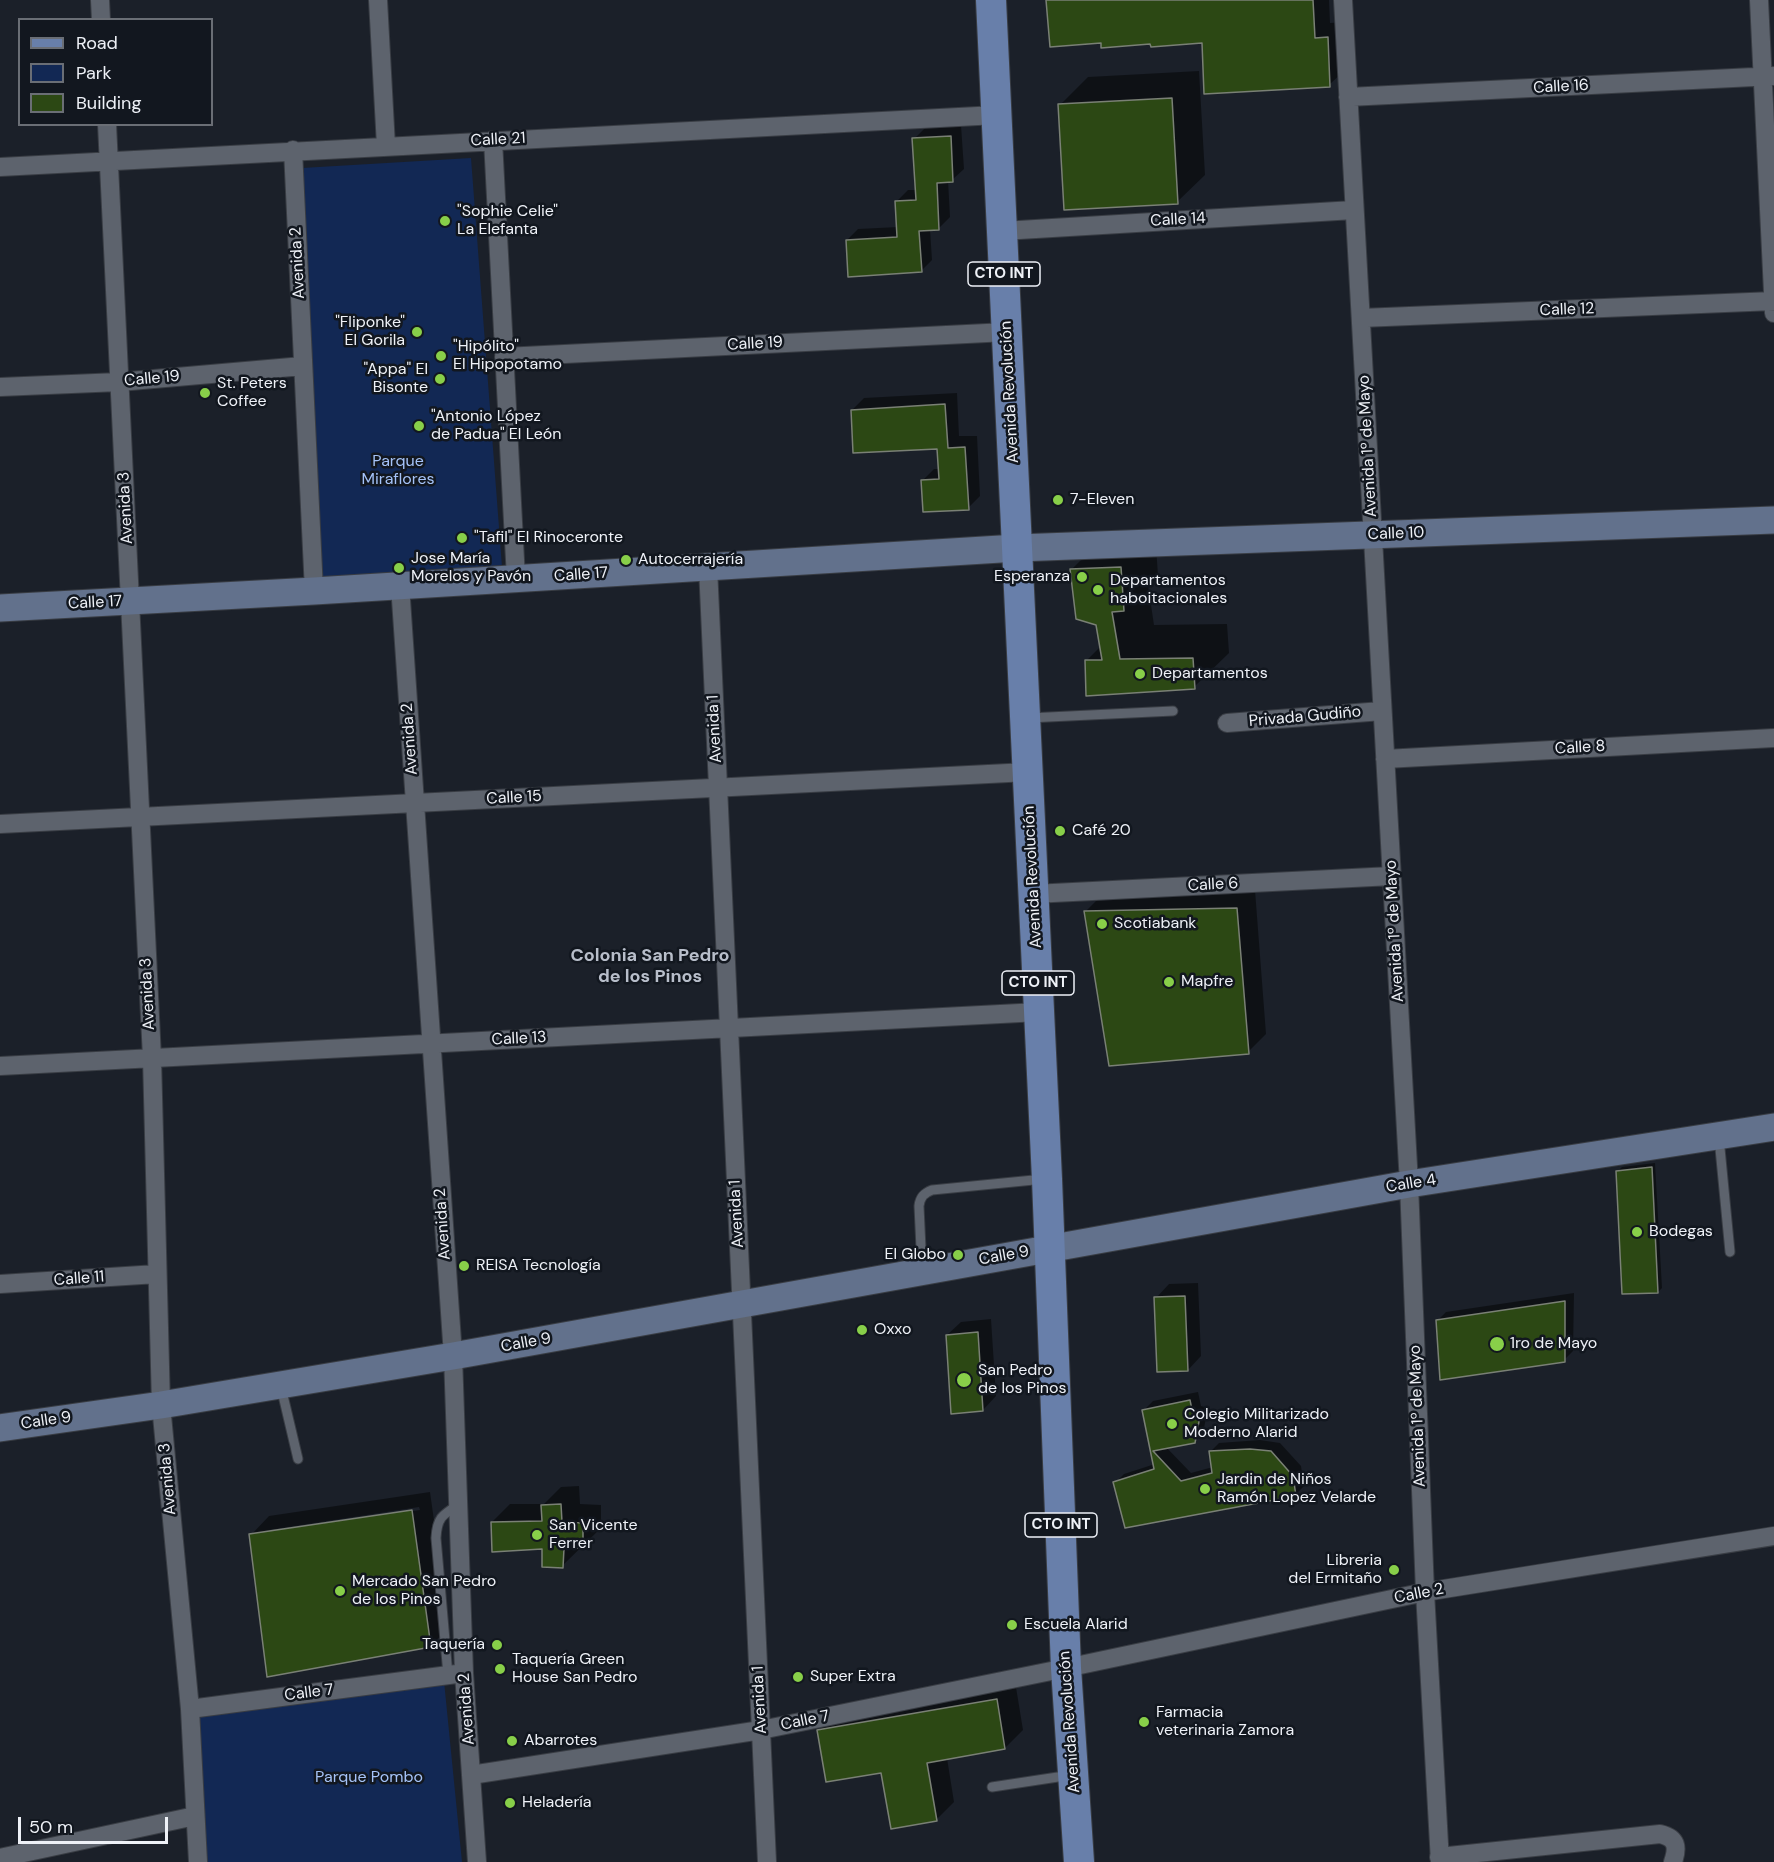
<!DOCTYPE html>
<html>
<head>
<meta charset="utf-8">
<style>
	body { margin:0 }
	#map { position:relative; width:1774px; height:1862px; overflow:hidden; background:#1b2029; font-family:"DM Sans",sans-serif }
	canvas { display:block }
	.legend { position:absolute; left:18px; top:18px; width:195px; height:108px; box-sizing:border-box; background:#12171f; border:2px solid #6a6e75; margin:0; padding:8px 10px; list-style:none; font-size:18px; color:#eef1f7 }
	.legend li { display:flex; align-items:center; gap:12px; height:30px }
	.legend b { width:30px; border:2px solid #6a6e75 }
	.scale { position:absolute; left:18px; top:1817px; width:150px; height:27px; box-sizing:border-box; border:3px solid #eef1f7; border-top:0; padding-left:8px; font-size:18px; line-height:21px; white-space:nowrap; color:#eef1f7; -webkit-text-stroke:4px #12171f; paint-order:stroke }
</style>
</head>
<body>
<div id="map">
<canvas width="1774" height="1862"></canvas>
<ul class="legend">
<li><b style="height:8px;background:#687faa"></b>Road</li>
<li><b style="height:16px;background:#122854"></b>Park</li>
<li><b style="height:16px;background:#2c4814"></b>Building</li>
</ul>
<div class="scale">50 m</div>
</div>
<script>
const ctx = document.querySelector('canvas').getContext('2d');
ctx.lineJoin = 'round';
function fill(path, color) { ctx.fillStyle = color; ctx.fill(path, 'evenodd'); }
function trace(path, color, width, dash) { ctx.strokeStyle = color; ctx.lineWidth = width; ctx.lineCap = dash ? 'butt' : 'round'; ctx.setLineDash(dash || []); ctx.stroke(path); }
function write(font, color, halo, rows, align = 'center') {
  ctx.font = font + ' "DM Sans",sans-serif'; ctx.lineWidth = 5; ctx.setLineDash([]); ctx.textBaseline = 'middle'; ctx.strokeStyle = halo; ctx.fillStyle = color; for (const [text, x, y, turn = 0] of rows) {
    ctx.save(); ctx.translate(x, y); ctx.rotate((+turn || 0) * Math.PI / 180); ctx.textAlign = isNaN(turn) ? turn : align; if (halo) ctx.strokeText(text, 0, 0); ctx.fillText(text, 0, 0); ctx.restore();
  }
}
fill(new Path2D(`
	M 471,158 L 502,567 L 306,578 L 285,169 Z
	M 444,1681 L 462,1862 L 205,1862 L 197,1717 Z`), '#122854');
fill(new Path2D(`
	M 1048,0 L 1329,0 L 1330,23 L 1343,22 L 1345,70 L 1329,85 L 1203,42 L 1102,41 Z
	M 1199,71 L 1205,175 L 1177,202 L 1060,105 L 1088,77 Z
	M 961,125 L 964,169 L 952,180 L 948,180 L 950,217 L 939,228 L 930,229 L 932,260 L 921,271 L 847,240 L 858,229 L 898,227 L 897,201 L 908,190 L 917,190 L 914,139 L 925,128 Z
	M 957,393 L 959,436 L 977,436 L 980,496 L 968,508 L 922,481 L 934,469 L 939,469 L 938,447 L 852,410 L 864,398 Z
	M 1155,533 L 1158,575 L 1148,585 L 1154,625 L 1227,624 L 1229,653 L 1194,687 L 1087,660 L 1101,646 L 1098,624 L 1072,569 L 1106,535 Z
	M 1255,890 L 1266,1034 L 1248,1052 L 1085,912 L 1104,893 Z
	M 1655,1163 L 1662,1288 L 1658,1292 L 1618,1171 L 1622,1167 Z
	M 1198,1283 L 1201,1356 L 1188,1370 L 1156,1298 L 1169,1284 Z
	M 1574,1293 L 1573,1351 L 1564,1360 L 1437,1321 L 1446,1312 Z
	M 991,1319 L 996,1396 L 983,1410 L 947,1335 L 961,1322 Z
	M 1198,1392 L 1201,1406 L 1208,1408 L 1203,1433 L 1194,1442 L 1166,1447 L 1191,1473 L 1213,1467 L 1210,1452 L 1219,1443 L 1260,1440 L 1280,1443 L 1301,1466 L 1304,1486 L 1295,1495 L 1115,1483 L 1124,1474 L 1155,1464 L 1144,1410 L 1153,1401 Z
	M 579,1486 L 580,1504 L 601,1505 L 601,1528 L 562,1566 L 544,1548 L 492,1522 L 510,1504 L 544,1504 L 561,1487 Z
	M 430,1492 L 449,1627 L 431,1646 L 251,1535 L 269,1516 ZM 419,1507 L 420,1510 L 269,1533 L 269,1530 Z
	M 1015,1681 L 1023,1730 L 1005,1748 L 947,1758 L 954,1802 L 936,1820 L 882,1771 L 818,1731 L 837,1712 Z`), '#0007');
const building = new Path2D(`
	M 1046,0 L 1313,0 L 1315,38 L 1328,37 L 1330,87 L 1204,94 L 1202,43 L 1151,47 L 1150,44 L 1101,48 L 1101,43 L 1050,47 Z
	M 1172,98 L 1178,204 L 1064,210 L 1058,104 Z
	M 951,136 L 953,182 L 937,183 L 939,230 L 919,231 L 922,272 L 848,277 L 846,240 L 897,237 L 895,201 L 916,200 L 912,138 Z
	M 945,404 L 948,448 L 965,447 L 969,510 L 923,512 L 921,480 L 939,479 L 937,449 L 853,453 L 851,410 Z
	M 1121,567 L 1124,611 L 1112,612 L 1120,659 L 1193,658 L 1195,689 L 1086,696 L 1085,660 L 1102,660 L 1096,625 L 1076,619 L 1070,569 Z
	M 1237,908 L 1249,1054 L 1109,1066 L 1084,911 Z
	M 1652,1167 L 1658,1293 L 1622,1294 L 1616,1171 Z
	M 1185,1296 L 1188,1371 L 1157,1372 L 1154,1297 Z
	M 1565,1301 L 1565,1362 L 1440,1380 L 1436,1320 Z
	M 978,1332 L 983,1411 L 951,1414 L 946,1335 Z
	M 1190,1400 L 1193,1415 L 1200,1416 L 1195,1443 L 1153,1451 L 1181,1481 L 1212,1473 L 1209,1451 L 1250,1449 L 1271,1451 L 1293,1476 L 1296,1496 L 1125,1528 L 1113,1482 L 1154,1469 L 1142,1410 Z
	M 561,1504 L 562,1522 L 583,1523 L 583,1548 L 564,1548 L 563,1568 L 542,1567 L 542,1549 L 492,1552 L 491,1522 L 542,1521 L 541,1505 Z
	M 412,1510 L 431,1647 L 267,1677 L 249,1534 Z
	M 997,1699 L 1005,1749 L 927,1763 L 937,1821 L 891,1829 L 881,1773 L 826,1782 L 817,1730 Z`);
fill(building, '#2c4814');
trace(building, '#7a8075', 1.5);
const lane = new Path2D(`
	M 1028,718 L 1173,711
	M 1719,1138 L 1730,1252
	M 922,1270 L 919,1206 C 920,1197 924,1193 932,1190 L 1044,1179
	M 281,1387 L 298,1459
	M 448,1675 L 436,1538 C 437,1518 442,1515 458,1505
	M 992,1787 L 1071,1775`);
const street = new Path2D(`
	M 100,0 L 101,20
	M 378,0 L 386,146
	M 1343,0 L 1409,1184 L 1425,1592 L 1440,1862
	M 1759,0 L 1774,313
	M 1348,97 L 1774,76
	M 107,124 L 152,1058 L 161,1405 L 190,1709 L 198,1862
	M 493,140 L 516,579
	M 293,150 L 314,591
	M 0,167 L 997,115
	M 1002,231 L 1354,210
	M 1361,318 L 1774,301
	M 504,357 L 1007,332
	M 0,387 L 119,382 L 303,366
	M 708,567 L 767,1862
	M 400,585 L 453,1356 L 464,1673 L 477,1862
	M 1227,723 L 1382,711
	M 1385,759 L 1774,738
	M 0,824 L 1028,772
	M 1033,894 L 1392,876
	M 0,1066 L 1039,1012
	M 0,1284 L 157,1274
	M 190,1709 L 464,1673
	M 471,1775 L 761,1730 L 1066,1668 L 1425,1592 L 1774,1536
	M 1439,1857 L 1660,1834 C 1677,1838 1678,1847 1673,1862
	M 0,1858 L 195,1816`);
const secondary = new Path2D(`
	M 0,608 L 314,591 L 1017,548 L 1774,520
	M 0,1428 L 161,1405 L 453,1356 L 1409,1184 L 1774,1127`);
const primary = new Path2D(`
	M 991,0 L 1047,1179 L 1066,1668 L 1079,1862`);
trace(lane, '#393d44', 11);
trace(street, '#393d44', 20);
trace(secondary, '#393d44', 29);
trace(primary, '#393d44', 32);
trace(lane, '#5d636d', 9);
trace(street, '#5d636d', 18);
trace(secondary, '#62718c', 27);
trace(primary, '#687faa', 30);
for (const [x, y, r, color] of [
	[445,221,6,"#88cf49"],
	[417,332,6,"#88cf49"],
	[441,356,6,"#88cf49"],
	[440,379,6,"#88cf49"],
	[205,393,6,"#88cf49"],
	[419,426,6,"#88cf49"],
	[1058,500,6,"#88cf49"],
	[462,538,6,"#88cf49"],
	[626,560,6,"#88cf49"],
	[399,568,6,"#88cf49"],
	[1082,577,6,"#88cf49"],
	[1098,590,6,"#88cf49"],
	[1140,674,6,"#88cf49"],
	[1060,831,6,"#88cf49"],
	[1102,924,6,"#88cf49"],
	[1169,982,6,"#88cf49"],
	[1637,1232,6,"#88cf49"],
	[958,1255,6,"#88cf49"],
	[464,1266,6,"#88cf49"],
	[862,1330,6,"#88cf49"],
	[1497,1344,8,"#88cf49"],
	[964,1380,8,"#88cf49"],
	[1172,1424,6,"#88cf49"],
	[1205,1489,6,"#88cf49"],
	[537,1535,6,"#88cf49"],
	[1394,1570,6,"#88cf49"],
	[340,1591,6,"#88cf49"],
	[1012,1625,6,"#88cf49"],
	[497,1645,6,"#88cf49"],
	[500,1669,6,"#88cf49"],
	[798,1677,6,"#88cf49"],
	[1144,1722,6,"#88cf49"],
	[512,1741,6,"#88cf49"],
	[510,1803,6,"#88cf49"]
]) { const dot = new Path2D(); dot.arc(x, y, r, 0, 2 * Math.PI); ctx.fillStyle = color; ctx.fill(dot); trace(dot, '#12171f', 2); }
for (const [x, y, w] of [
	[1004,274,72],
	[1038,983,72],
	[1061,1525,72]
]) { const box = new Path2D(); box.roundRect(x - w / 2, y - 12, w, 24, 4.5); ctx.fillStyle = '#12171f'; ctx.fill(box); trace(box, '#eef1f7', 1.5); }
write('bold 15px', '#eef1f7', null, [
	["CTO INT",1004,274],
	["CTO INT",1038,983],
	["CTO INT",1061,1525]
]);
write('16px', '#eef1f7', '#12171f', [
	["Calle 16",1561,87,-3],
	["Calle 21",498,140,-3],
	["Calle 14",1178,220,-3],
	["Avenida 2",298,263,-93],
	["Calle 12",1567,310,-2],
	["Calle 19",755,344,-3],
	["Calle 19",152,379,-5],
	["Avenida Revolución",1010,392,-93],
	["Avenida 1º de Mayo",1368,446,-93],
	["Avenida 3",126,508,-93],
	["Calle 10",1396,534,-2],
	["Calle 17",581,575,-4],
	["Calle 17",95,603,-3],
	["Privada Gudiño",1305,717,-5],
	["Avenida 1",715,729,-93],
	["Avenida 2",410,739,-94],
	["Calle 8",1580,748,-3],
	["Calle 15",514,798,-3],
	["Avenida Revolución",1033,877,-93],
	["Calle 6",1213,885,-3],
	["Avenida 1º de Mayo",1395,931,-93],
	["Avenida 3",148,994,-93],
	["Calle 13",519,1039,-3],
	["Calle 4",1411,1184,-9],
	["Avenida 1",737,1214,-93],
	["Avenida 2",443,1224,-94],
	["Calle 9",1004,1256,-10],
	["Calle 11",79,1279,-4],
	["Calle 9",526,1343,-10],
	["Avenida 1º de Mayo",1418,1416,-92],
	["Calle 9",46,1421,-8],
	["Avenida 3",168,1479,-95],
	["Calle 2",1419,1594,-11],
	["Calle 7",309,1693,-7],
	["Avenida 1",760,1700,-93],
	["Avenida 2",467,1709,-94],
	["Calle 7",805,1721,-11],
	["Avenida Revolución",1070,1722,-94]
]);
write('16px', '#eef1f7', '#12171f', [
	["\"Sophie Celie\"",457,212],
	["La Elefanta",457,230],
	["\"Fliponke\"",405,323,"right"],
	["El Gorila",405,341,"right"],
	["\"Hipólito\"",453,347],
	["El Hipopotamo",453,365],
	["\"Appa\" El",428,370,"right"],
	["Bisonte",428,388,"right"],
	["St. Peters",217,384],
	["Coffee",217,402],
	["\"Antonio López",431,417],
	["de Padua\" El León",431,435],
	["7-Eleven",1070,500],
	["\"Tafil\" El Rinoceronte",474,538],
	["Jose María",411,559],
	["Morelos y Pavón",411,577],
	["Autocerrajería",638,560],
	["Esperanza",1070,577,"right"],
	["Departamentos",1110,581],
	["haboitacionales",1110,599],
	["Departamentos",1152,674],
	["Café 20",1072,831],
	["Scotiabank",1114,924],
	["Mapfre",1181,982],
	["Bodegas",1649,1232],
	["El Globo",946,1255,"right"],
	["REISA Tecnología",476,1266],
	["Oxxo",874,1330],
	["1ro de Mayo",1510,1344],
	["San Pedro",978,1371],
	["de los Pinos",978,1389],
	["Colegio Militarizado",1184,1415],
	["Moderno Alarid",1184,1433],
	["Jardin de Niños",1217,1480],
	["Ramón Lopez Velarde",1217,1498],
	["San Vicente",549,1526],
	["Ferrer",549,1544],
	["Libreria",1382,1561,"right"],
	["del Ermitaño",1382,1579,"right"],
	["Mercado San Pedro",352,1582],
	["de los Pinos",352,1600],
	["Escuela Alarid",1024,1625],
	["Taquería",485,1645,"right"],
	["Taquería Green",512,1660],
	["House San Pedro",512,1678],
	["Super Extra",810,1677],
	["Farmacia",1156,1713],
	["veterinaria Zamora",1156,1731],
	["Abarrotes",524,1741],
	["Heladería",522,1803]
], 'left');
write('16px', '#a5c3f8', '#12171f', [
	["Parque",398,462],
	["Miraflores",398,480],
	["Parque Pombo",369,1778]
]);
write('bold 18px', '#b8beca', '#12171f', [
	["Colonia San Pedro",650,956],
	["de los Pinos",650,977]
]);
</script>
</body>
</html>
